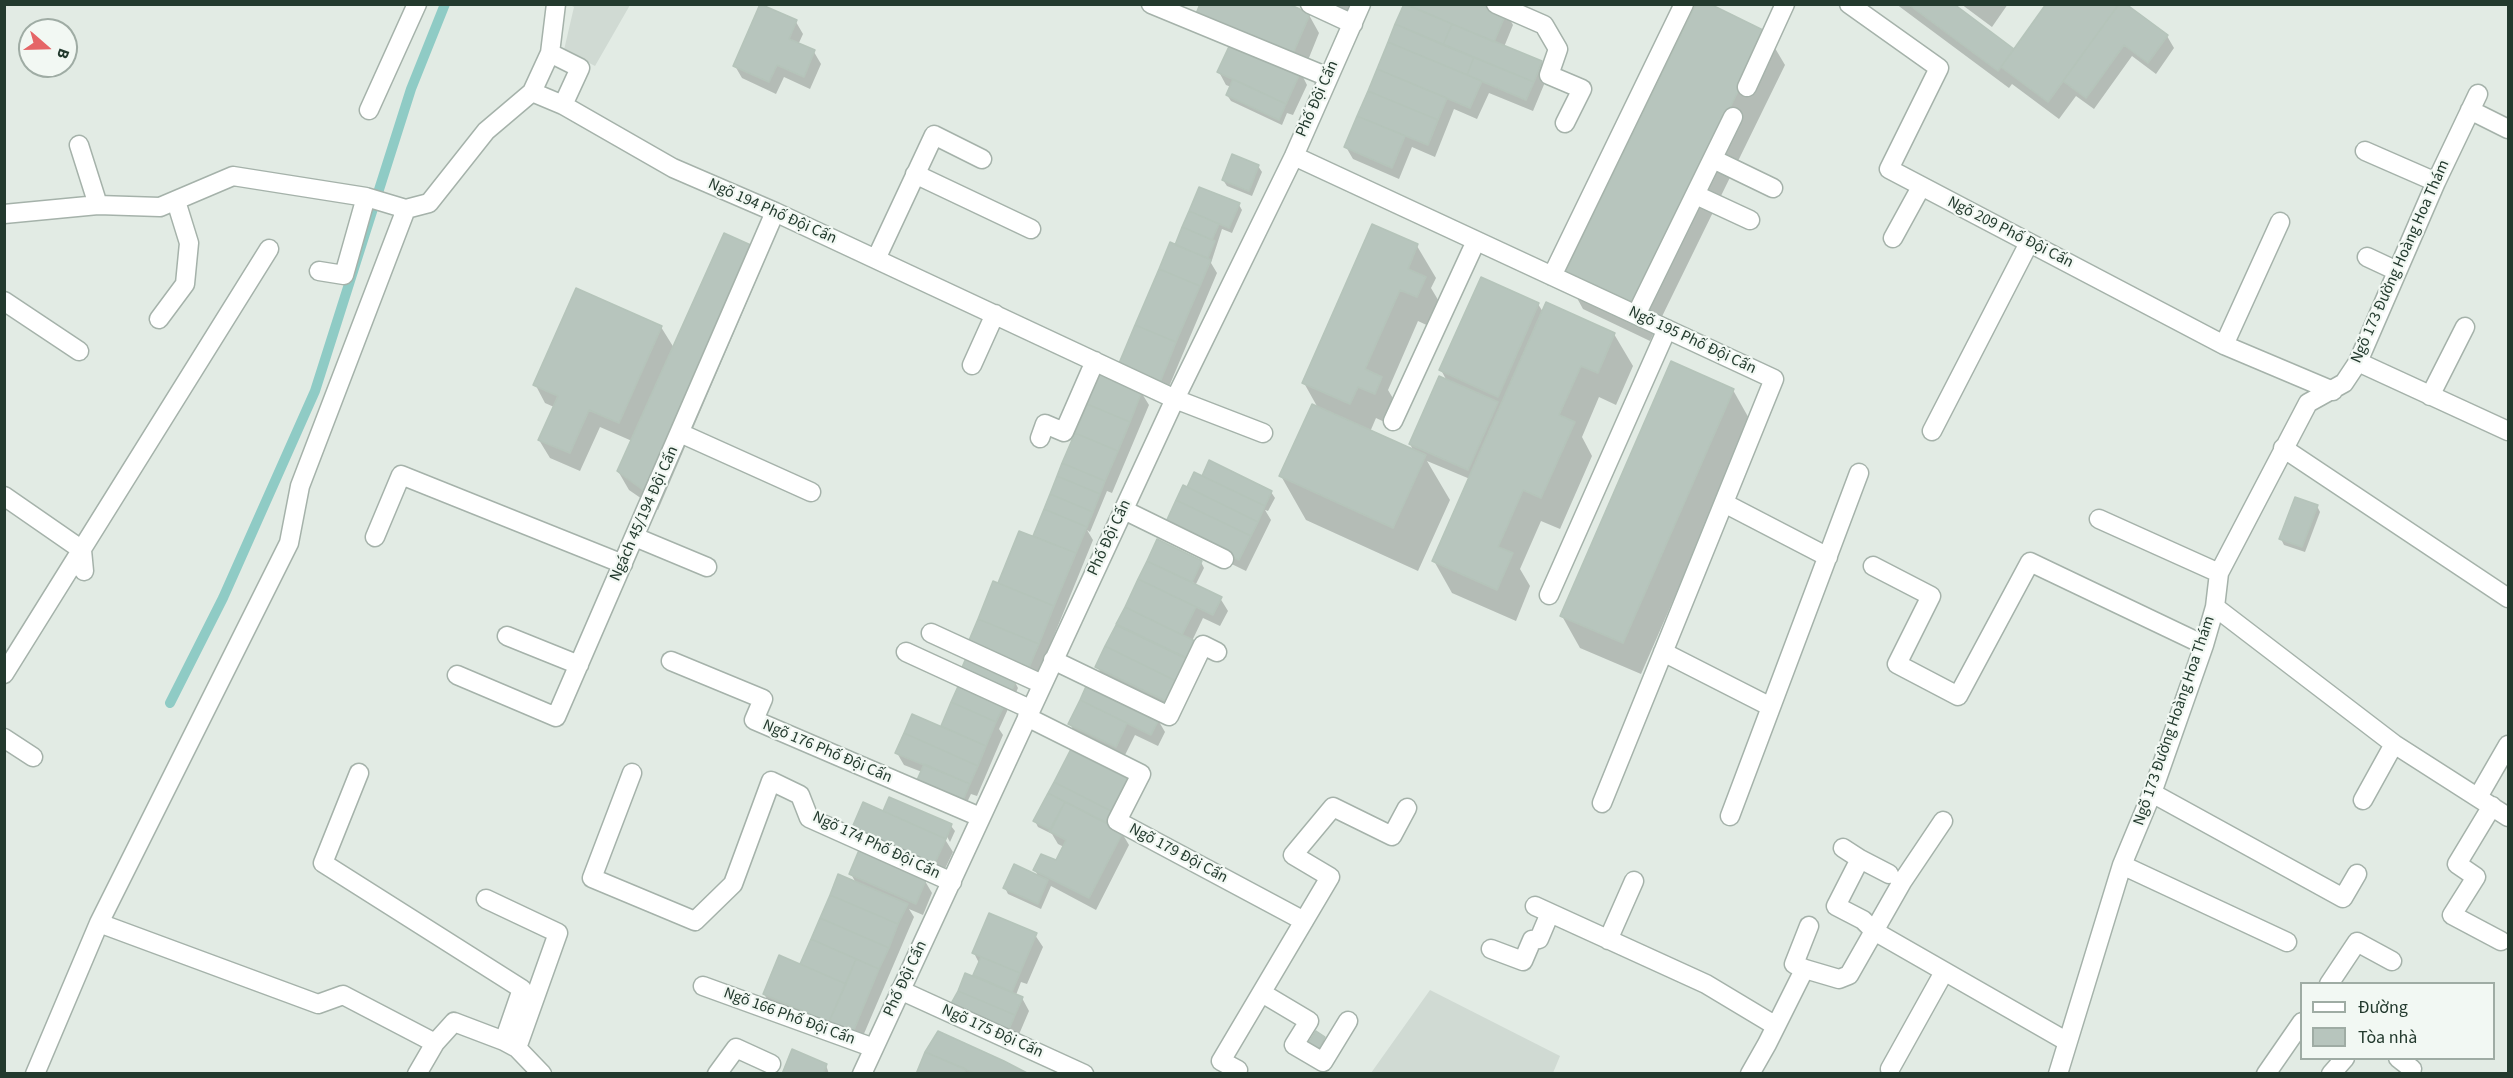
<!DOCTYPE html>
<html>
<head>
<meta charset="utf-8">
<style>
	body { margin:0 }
	#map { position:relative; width:2513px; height:1078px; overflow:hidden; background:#e2ebe4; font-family:"Source Sans 3",sans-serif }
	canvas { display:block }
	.frame { position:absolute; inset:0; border:6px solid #233a2e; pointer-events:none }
	.legend { position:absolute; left:2300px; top:982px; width:195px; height:78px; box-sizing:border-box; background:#f2f8f3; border:2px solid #9faca4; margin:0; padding:8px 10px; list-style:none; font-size:18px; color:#233a2e }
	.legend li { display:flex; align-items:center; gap:12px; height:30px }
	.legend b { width:30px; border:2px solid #9faca4 }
	.north { position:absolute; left:18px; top:18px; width:60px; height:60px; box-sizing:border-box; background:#f2f8f3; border:2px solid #9faca4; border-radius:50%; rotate:110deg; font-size:16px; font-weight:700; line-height:24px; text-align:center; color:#233a2e }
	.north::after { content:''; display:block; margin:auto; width:21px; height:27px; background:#e56567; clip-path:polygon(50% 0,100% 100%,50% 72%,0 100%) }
</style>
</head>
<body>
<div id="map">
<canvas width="2513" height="1078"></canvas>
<div class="frame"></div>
<ul class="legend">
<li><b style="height:8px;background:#fff"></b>Đường</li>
<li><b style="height:16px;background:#b7c5bd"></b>Tòa nhà</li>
</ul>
<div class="north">B</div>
</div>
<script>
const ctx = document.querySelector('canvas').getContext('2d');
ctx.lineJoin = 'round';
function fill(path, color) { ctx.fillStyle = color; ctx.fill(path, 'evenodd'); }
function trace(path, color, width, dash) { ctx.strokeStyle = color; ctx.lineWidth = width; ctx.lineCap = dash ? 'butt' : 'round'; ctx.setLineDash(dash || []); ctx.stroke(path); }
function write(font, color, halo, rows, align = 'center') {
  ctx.font = font + ' "Source Sans 3",sans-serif'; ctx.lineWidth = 4.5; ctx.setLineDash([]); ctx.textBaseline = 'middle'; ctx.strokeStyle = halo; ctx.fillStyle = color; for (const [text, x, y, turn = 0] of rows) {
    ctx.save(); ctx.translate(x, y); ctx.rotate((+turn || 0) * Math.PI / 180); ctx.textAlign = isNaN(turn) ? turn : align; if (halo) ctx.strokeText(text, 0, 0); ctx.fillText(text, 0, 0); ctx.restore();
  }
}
fill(new Path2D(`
	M 570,5 L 630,5 L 595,66 L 564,50 L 574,7 Z
	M 1430,990 L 1560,1056 L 1553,1073 L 1371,1073 Z`), '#d0dad3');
fill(new Path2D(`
	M 1311,4 L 1351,4 L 1344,19 Z
	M 1405,4 L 1493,4 L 1506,12 L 1513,25 L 1504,47 L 1541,62 L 1548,75 L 1533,111 L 1489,93 L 1477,119 L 1454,109 L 1435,157 L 1412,147 L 1399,179 L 1353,159 L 1346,147 Z
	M 1896,4 L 1952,4 L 2014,51 L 2167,36 L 2174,48 L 2156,74 L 2132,56 L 2094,109 L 2076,96 L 2059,119 L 2012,84 L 2009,88 Z
	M 1961,4 L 2008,4 L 1992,27 Z
	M 1309,15 L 1319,33 L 1302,75 L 1307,85 L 1293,115 L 1287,113 L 1282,125 L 1231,101 L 1227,95 L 1231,87 L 1226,85 L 1219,72 Z
	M 796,22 L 803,34 L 798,45 L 814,52 L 821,64 L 810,89 L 784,77 L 776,94 L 742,78 L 735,66 Z
	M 1766,33 L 1785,65 L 1650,341 L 1583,309 L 1565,276 Z
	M 1258,166 L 1262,172 L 1252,196 L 1227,186 L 1223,180 Z
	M 1200,189 L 1239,205 L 1242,210 L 1232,233 L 1222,229 L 1211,263 L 1217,273 L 1165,396 L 1126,380 Z
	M 1417,246 L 1436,278 L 1431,288 L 1444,310 L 1435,329 L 1418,321 L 1388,390 L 1400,410 L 1393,426 L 1376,418 L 1370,432 L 1414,452 L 1410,444 L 1447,381 L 1441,370 L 1538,304 L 1543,312 L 1614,334 L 1633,366 L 1616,405 L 1599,397 L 1582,437 L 1592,456 L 1560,529 L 1541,521 L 1520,569 L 1530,586 L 1516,621 L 1452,593 L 1434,561 L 1470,479 L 1427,461 L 1450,500 L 1418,571 L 1306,520 L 1281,476 L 1318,408 L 1304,383 Z
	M 752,247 L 763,265 L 658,510 L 629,490 L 618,471 L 632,441 L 600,427 L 580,471 L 550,458 L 539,440 L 554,407 L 545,403 L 535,384 L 577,290 L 661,327 L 674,348 Z
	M 1100,375 L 1141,392 L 1149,405 L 1112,493 L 1107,491 L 1090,532 L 1087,530 L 1093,540 L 1035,682 L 976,658 L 999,585 L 1020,532 L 1034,538 Z
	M 1733,390 L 1751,422 L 1641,674 L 1580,648 L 1562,616 Z
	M 1188,489 L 1271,492 L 1275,498 L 1268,511 L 1265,510 L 1271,520 L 1246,571 L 1174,536 Z
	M 2317,506 L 2320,512 L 2305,552 L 2284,545 L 2281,539 Z
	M 1158,541 L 1201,562 L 1204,568 L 1195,586 L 1220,598 L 1228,611 L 1220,626 L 1203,618 L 1192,641 L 1177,714 L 1104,679 L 1097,666 L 1121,629 L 1118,623 ZM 1189,575 L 1194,584 L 1191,584 L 1187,576 Z
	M 962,672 L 1015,682 L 1018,688 L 1013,699 Z
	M 960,684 L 1004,703 L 1008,709 L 999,729 L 1003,735 L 977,796 L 971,794 L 963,811 L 922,772 L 904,765 L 897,753 L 941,728 Z
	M 1158,720 L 1165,732 L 1158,746 L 1135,735 L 1123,759 L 1077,736 L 1070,724 Z
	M 1055,782 L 1122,833 L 1129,845 L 1096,910 L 1051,886 L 1041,909 L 1008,894 L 1005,888 L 1039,878 L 1035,870 L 1056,862 L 1064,847 L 1058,844 L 1052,834 L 1038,827 L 1035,821 Z
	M 884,813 L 951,826 L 955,831 L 950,842 L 944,831 L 941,833 L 953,852 L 941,877 Z
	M 851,874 L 925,881 L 932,893 L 923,915 L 909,909 L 914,917 L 860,1043 L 771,1006 L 764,994 L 801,966 L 839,876 L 856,883 Z
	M 1035,935 L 1043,947 L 1027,984 L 1021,982 L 1016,995 L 1022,998 L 1029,1011 L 1014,1046 L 974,975 L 979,963 L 974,953 Z
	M 1316,1033 L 1328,1044 L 1322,1053 L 1310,1042 Z
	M 927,1052 L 1025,1074 L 917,1074 Z
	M 826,1065 L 829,1074 L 783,1074 Z`), '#0003');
trace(new Path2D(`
	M 170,703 L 223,598 L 315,391 L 411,89 L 445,4`), '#8fcbc5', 10);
const building = new Path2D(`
	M 760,4 L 797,20 L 789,39 L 815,50 L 804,77 L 777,65 L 769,82 L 733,66 Z
	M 1200,4 L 1289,4 L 1310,14 L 1291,58 L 1195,16 Z
	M 1404,4 L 1452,24 L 1443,45 L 1395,24 Z
	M 1406,4 L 1491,4 L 1507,11 L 1494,42 Z
	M 1696,4 L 1710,4 L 1767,32 L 1631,310 L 1563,276 Z
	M 1908,4 L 1954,4 L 2014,49 L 1998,71 Z
	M 2046,4 L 2119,4 L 2048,102 L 2001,67 Z
	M 2119,4 L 2126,4 L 2168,35 L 2148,63 L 2124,45 L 2086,98 L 2063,81 Z
	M 1395,24 L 1474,57 L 1467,75 L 1388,42 Z
	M 1452,24 L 1542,61 L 1534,82 L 1443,45 Z
	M 1232,40 L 1301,71 L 1286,104 L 1217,72 Z
	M 1388,42 L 1482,81 L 1470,108 L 1377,69 Z
	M 1474,57 L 1534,82 L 1526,100 L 1467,75 Z
	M 1377,69 L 1447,98 L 1438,120 L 1368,91 Z
	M 1233,79 L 1286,104 L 1279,120 L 1226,95 Z
	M 1368,91 L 1438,120 L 1428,145 L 1357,116 Z
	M 1357,116 L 1405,136 L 1392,168 L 1344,147 Z
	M 1232,154 L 1259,165 L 1249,191 L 1222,180 Z
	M 1199,187 L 1240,203 L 1229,228 L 1189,211 Z
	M 1189,211 L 1219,224 L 1212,240 L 1182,227 Z
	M 1372,224 L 1418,244 L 1408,269 L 1426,277 L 1417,297 L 1400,290 L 1365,369 L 1382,377 L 1375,394 L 1358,387 L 1350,404 L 1302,383 Z
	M 1182,227 L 1215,241 L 1208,258 L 1175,245 Z
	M 724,233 L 753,246 L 647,493 L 617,471 Z
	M 1170,242 L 1211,260 L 1200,286 L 1159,269 Z
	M 1159,269 L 1200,286 L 1176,342 L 1135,325 Z
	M 1481,277 L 1539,303 L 1498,397 L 1439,370 Z
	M 576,288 L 662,326 L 619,423 L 589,410 L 570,453 L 538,440 L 558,396 L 533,385 Z
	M 1546,302 L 1615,333 L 1598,373 L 1581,366 L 1559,415 L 1575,422 L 1541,498 L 1523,490 L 1498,547 L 1513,553 L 1497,590 L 1432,561 Z
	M 1135,325 L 1176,342 L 1159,385 L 1117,368 Z
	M 1671,361 L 1734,389 L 1623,643 L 1560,616 Z
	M 1099,373 L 1142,391 L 1130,422 L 1087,404 Z
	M 1439,376 L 1498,402 L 1468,470 L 1409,444 Z
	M 1087,404 L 1130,422 L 1118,451 L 1075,433 Z
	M 1312,404 L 1426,455 L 1393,528 L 1279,476 Z
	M 1075,433 L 1118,451 L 1105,481 L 1062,463 Z
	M 1209,460 L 1272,491 L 1265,506 L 1202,476 Z
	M 1062,463 L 1105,481 L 1100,494 L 1057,476 Z
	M 1194,472 L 1265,506 L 1258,522 L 1187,487 Z
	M 1057,476 L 1100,494 L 1093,512 L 1050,494 Z
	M 1183,485 L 1258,522 L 1251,536 L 1176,500 Z
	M 1050,494 L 1093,512 L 1087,527 L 1044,509 Z
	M 2295,497 L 2318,505 L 2302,547 L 2279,539 Z
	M 1176,500 L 1251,536 L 1239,560 L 1165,524 Z
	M 1044,509 L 1087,527 L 1076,553 L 1033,536 Z
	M 1019,531 L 1076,553 L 1054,606 L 998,583 Z
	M 1157,539 L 1202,561 L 1192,582 L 1147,561 Z
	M 1147,561 L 1222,597 L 1213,615 L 1138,579 Z
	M 1138,579 L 1196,607 L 1182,635 L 1125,607 Z
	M 993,581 L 1054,606 L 1039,644 L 978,619 Z
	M 1125,607 L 1199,643 L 1191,660 L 1116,624 Z
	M 978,619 L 1039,644 L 1028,670 L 967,645 Z
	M 1116,625 L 1191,661 L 1180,683 L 1105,646 Z
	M 1105,646 L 1180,683 L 1170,703 L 1095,667 Z
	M 966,658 L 1016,681 L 1010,694 L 960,672 Z
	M 960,682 L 1006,702 L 996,722 L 951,702 Z
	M 1087,684 L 1159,719 L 1151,735 L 1080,700 Z
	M 1080,700 L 1127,723 L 1116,747 L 1068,724 Z
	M 951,702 L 996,722 L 986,746 L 941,726 Z
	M 912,714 L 986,746 L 978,766 L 904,733 Z
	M 904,733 L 978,766 L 970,784 L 895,753 Z
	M 1073,745 L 1133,776 L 1115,813 L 1054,782 Z
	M 924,764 L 970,784 L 960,807 L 914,787 Z
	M 1054,782 L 1115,813 L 1109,824 L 1048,793 Z
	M 1048,793 L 1065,802 L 1051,830 L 1033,821 Z
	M 889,797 L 952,824 L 946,839 L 883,811 Z
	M 863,802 L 946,839 L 934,865 L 851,830 Z
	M 1065,802 L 1123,832 L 1089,898 L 1033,870 L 1041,854 L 1056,860 L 1066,840 L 1049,831 Z
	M 859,850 L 926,880 L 916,904 L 849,874 Z
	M 1014,864 L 1048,880 L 1038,904 L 1003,888 Z
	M 838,874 L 908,904 L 898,924 L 830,895 Z
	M 830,895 L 898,924 L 889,948 L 820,918 Z
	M 989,913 L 1037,933 L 1020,973 L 972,953 Z
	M 820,918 L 889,948 L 879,969 L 811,939 Z
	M 811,939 L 856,959 L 846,984 L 800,964 Z
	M 779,955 L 846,984 L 829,1022 L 763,994 Z
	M 981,957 L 1020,973 L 1012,992 L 973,975 Z
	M 856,959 L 879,969 L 853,1032 L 829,1022 Z
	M 965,973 L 1023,997 L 1015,1015 L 958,991 Z
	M 958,991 L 1015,1015 L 1007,1034 L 949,1007 Z
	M 938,1031 L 1004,1061 L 1029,1074 L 976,1074 L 925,1052 Z
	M 1316,1031 L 1325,1037 L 1319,1049 L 1309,1042 Z
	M 792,1049 L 827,1064 L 823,1074 L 782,1074 Z
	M 925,1052 L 966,1069 L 964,1074 L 916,1074 Z`);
fill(building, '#b7c5bd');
trace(building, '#b5c4ba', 1.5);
const minor = new Path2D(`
	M 1151,4 L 1328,77
	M 1310,4 L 1353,24
	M 1496,4 L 1544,25 L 1558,49 L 1549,75 L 1582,89 L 1565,123
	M 1849,4 L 1939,68 L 1889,169 L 2224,345 L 2333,391
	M 550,53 L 580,68 L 563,105
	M 1747,87 L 1785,4
	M 532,92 L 550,53 L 556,4
	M 369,110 L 417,4
	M 2470,110 L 2508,129
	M 79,145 L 98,205
	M 2365,151 L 2436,182
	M 1294,156 L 1774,379 L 1602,803
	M 1713,159 L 1773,188
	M 915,174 L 1031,229
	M 1696,195 L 1750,220
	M 406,209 L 429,203 L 486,131 L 532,92 L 563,105 L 673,168 L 775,212 L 1175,399 L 1263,433
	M 4,214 L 98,205 L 160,207 L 233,176 L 366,197 L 406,209
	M 1893,238 L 1921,187
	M 2367,257 L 2397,271
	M 876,259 L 934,135 L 982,159
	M 319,271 L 344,275 L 366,197
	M 1552,276 L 1684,4
	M 4,301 L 79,351
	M 1636,315 L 1733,117
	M 159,319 L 185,284 L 189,243 L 176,201
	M 2224,345 L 2280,222
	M 2358,362 L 2508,431
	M 972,365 L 995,314
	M 2430,396 L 2465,327
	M 1393,421 L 1476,241
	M 1932,431 L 2029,243
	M 680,433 L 811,492
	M 1040,438 L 1045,424 L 1064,432 L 1095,361
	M 2283,448 L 2508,598
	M 4,496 L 82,550 L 84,571
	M 1724,503 L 1828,557
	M 1124,510 L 1224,559
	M 2099,519 L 2219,573
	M 375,537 L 401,475 L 623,564
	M 635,537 L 707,567
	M 1873,566 L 1931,596 L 1897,664 L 1958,696 L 2030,562 L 2204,645
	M 1549,595 L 1667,329
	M 2215,607 L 2394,744 L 2508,817
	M 931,633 L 1042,684
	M 507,636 L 579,665
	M 906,652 L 1030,709
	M 1663,652 L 1771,707
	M 1053,660 L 1169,716 L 1203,645 L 1217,652
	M 671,661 L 763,699 L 754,720 L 980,817
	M 4,674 L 269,249
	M 457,675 L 556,717 L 775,212
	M 1027,717 L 1141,774 L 1117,821 L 1304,921
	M 4,738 L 33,757
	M 359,773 L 323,863 L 522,989 L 504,1041 L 517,1048 L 542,1074
	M 632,773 L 592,878 L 695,921 L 733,884 L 771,781 L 800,795 L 809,818 L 952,882
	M 2152,793 L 2343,898 L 2357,874
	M 2478,797 L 2508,745
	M 2363,800 L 2394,744
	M 2492,806 L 2457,864 L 2476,877 L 2452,915 L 2501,941
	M 1730,816 L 1859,473
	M 1843,848 L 1860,859
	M 2122,865 L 2287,942
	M 1889,874 L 1860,859 L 1836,906 L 1863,920 L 1874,931 L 2066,1041
	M 486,899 L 558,933 L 517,1048
	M 1535,906 L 1706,984 L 1776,1026
	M 99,923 L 318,1004 L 343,995 L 435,1043 L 417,1074
	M 1608,940 L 1634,881
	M 1491,949 L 1523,961 L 1532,940 L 1539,939 L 1550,913
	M 1805,969 L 1794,964 L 1809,926
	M 2329,984 L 2357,942 L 2392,961
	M 703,986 L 874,1048
	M 900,990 L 1084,1074
	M 1262,993 L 1309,1021 L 1294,1045 L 1323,1062 L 1348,1021
	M 435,1043 L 454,1022 L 504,1041
	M 2398,1058 L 2412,1069
	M 1890,1069 L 1944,972
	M 1238,1070 L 1221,1061 L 1330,877 L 1293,855 L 1333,807 L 1392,836 L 1407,808
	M 35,1074 L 99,923 L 289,543 L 300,486 L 406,209
	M 717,1074 L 736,1048 L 771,1064
	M 862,1074 L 1175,399 L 1294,156 L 1361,4
	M 1750,1074 L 1767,1044 L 1802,974 L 1805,969 L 1839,979 L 1849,975 L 1902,882 L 1943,821
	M 2058,1074 L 2122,865 L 2152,793 L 2204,645 L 2215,607 L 2219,573 L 2308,403 L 2344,383 L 2358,362 L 2436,182 L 2478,94
	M 2266,1074 L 2302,1022
	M 2331,1074 L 2345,1058`);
trace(minor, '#a5b2aa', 21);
trace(minor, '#fff', 18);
write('16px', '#233a2e', '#f2f8f3', [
	["Phố Đội Cấn",1318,99,-66],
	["Ngõ 194 Phố Đội Cấn",772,212,24],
	["Ngõ 209 Phố Đội Cấn",2010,233,27],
	["Ngõ 173 Đường Hoàng Hoa Thám",2401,262,-66],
	["Ngõ 195 Phố Đội Cấn",1692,341,25],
	["Ngách 45/194 Đội Cấn",645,514,-66],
	["Phố Đội Cấn",1110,538,-65],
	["Ngõ 173 Đường Hoàng Hoa Thám",2175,721,-71],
	["Ngõ 176 Phố Đội Cấn",827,752,23],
	["Ngõ 174 Phố Đội Cấn",876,846,25],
	["Ngõ 179 Đội Cấn",1178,854,28],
	["Phố Đội Cấn",906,979,-65],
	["Ngõ 166 Phố Đội Cấn",789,1017,20],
	["Ngõ 175 Đội Cấn",992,1032,24]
]);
</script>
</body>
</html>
